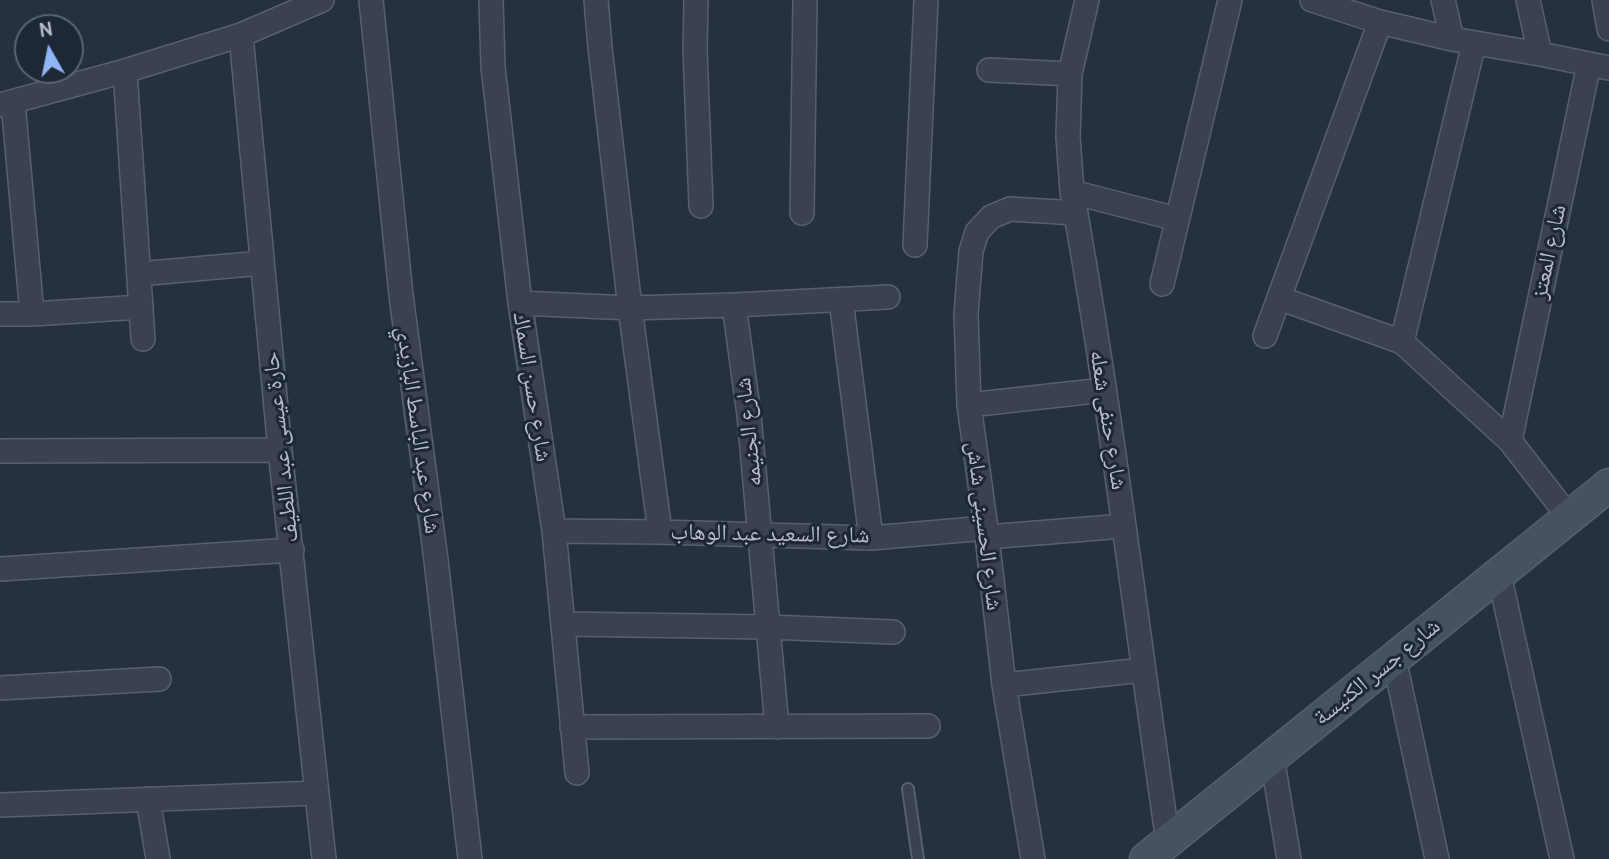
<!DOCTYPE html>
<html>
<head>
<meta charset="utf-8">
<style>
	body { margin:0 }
	#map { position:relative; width:1609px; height:859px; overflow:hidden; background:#26303f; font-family:Cabin,sans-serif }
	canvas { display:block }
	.north { position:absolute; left:14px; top:14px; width:70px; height:70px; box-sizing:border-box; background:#1e2734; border:2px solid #5b6370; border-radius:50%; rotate:351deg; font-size:19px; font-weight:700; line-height:28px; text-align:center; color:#b6bdca }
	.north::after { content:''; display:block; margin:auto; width:24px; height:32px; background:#8fb5f6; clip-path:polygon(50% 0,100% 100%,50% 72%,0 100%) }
</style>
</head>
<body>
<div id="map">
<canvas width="1609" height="859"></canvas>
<div class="north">N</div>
</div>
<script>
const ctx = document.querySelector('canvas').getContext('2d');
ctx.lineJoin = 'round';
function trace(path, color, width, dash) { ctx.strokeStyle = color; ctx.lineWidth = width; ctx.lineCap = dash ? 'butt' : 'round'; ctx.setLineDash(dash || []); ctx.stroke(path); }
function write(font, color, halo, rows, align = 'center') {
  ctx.font = font + ' Cabin,"Noto Naskh Arabic",sans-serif'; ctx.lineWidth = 6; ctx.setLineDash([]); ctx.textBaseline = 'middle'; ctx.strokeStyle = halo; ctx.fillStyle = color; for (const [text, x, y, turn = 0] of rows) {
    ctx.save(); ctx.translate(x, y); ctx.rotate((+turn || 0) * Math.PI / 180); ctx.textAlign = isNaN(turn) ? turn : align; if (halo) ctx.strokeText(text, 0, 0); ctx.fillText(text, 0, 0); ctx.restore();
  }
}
const lane = new Path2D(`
	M 908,789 L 918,859`);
const street = new Path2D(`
	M 371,0 L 401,295 L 436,560 L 470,859
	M 491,0 L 493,67 L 520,303 L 554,531 L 577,773
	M 596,0 L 600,47 L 630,308 L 660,532
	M 696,0 L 695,49 L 701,206
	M 1087,0 L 1070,74 L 1068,137 L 1072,192 C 1111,407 1136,624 1168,841
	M 1312,0 L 1380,22 L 1452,39 L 1540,54 L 1609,68
	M 1443,0 L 1452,39
	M 1528,0 L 1540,54
	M 1604,0 L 1609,29
	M 241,35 L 280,450 L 324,859
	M 989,70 L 1070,74
	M 125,71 L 143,339
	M 13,102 L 32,314
	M 0,105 L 125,71 L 241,35 L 322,0
	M 1072,192 L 1177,219
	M 802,213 L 805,0
	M 915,245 L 926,0
	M 139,274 L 262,263
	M 1162,284 L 1230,0
	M 1279,298 L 1402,342 L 1510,441 L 1569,517
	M 841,300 L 871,538
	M 520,303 L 630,308 L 734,305 L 888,297
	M 734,305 L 749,415 L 777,727
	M 0,314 L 32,314 L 141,307
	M 1265,336 L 1380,22
	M 1402,342 L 1474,43
	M 969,405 L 1104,390
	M 1510,441 L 1589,64
	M 0,451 L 280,450
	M 554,531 L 660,532 L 871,538 L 986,528
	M 987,537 L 1124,526
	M 0,569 L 292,550
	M 1499,574 L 1562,859
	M 563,624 L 768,627 L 893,632
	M 1394,658 L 1437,859
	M 1004,685 L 1143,670
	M 0,688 L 159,679
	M 572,727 L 928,726
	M 1272,757 L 1289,859
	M 148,799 L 158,859
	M 0,805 L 317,793
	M 1033,859 L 1004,685 L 986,528 L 969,405 L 966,314 L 971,251 L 977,232 L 991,217 L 1010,209 L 1076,213`);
const secondary = new Path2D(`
	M 1146,859 L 1609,485`);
trace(lane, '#57606d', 14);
trace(street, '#57606d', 26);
trace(secondary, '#57606d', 35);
trace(lane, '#3a424f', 10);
trace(street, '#3a424f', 23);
trace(secondary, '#485162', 32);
write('23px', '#b6bdca', '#1e2734', [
	["شارع المعتز",1549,252,-78],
	["شارع حسن السماك",532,387,81],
	["شارع حنفى شعله",1108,420,81],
	["شارع عبد الباسط البازيدي",418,430,82],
	["شارع الجنيمه",749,432,-96],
	["حارة عيسى عبد اللطيف",281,447,-96],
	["شارع الحسينى شاش",984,526,83],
	["شارع السعيد عبد الوهاب",770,534,1],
	["شارع جسر الكنيسة",1377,672,-39]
]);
</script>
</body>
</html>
